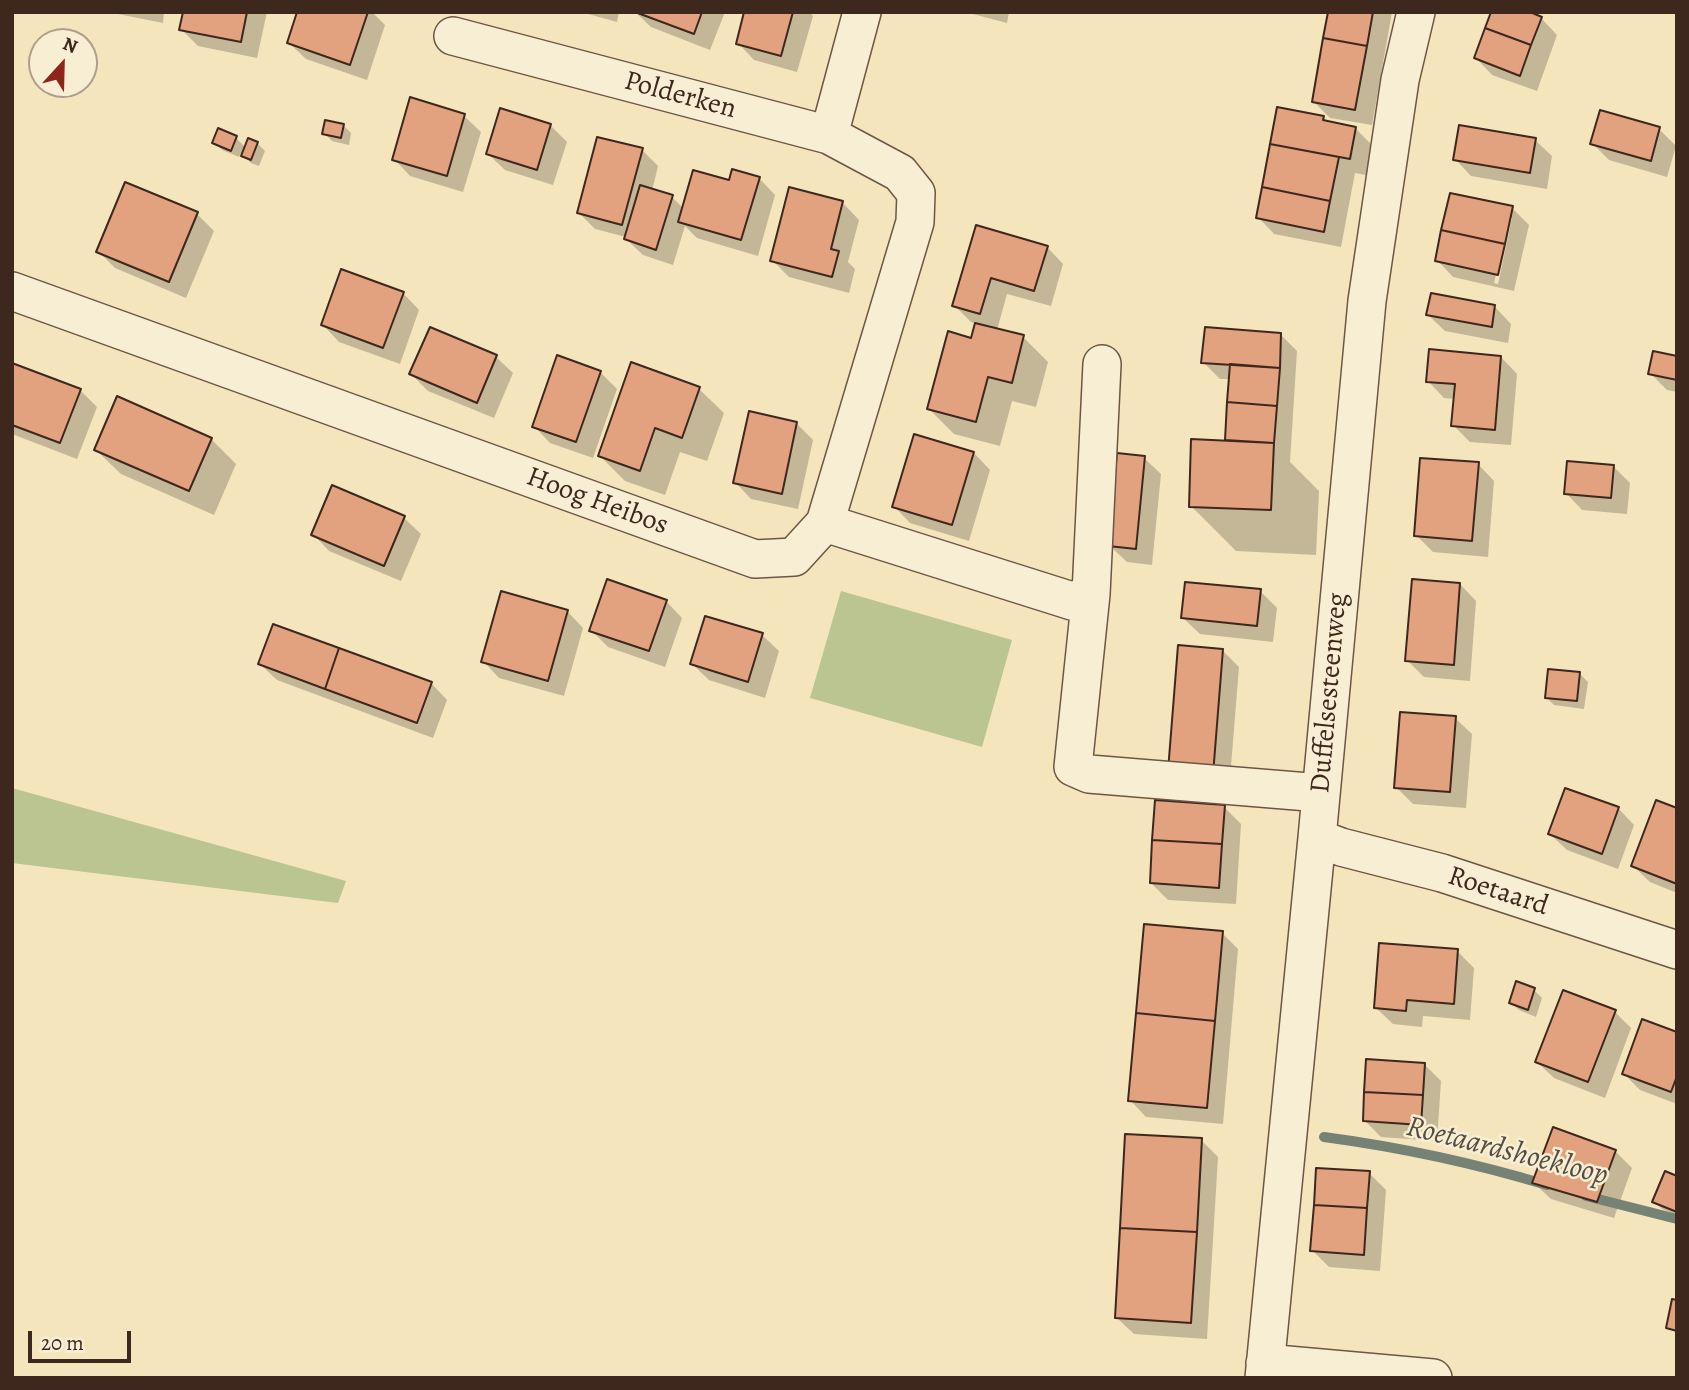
<!DOCTYPE html>
<html>
<head>
<meta charset="utf-8">
<style>
	body { margin:0 }
	#map { position:relative; width:1689px; height:1390px; overflow:hidden; background:#f5e5bd; font-family:Alegreya,serif }
	canvas { display:block }
	.frame { position:absolute; inset:0; border:14px solid #3e271d; pointer-events:none }
	.north { position:absolute; left:28px; top:28px; width:70px; height:70px; box-sizing:border-box; background:#f8eed4; border:2px solid #ae9e8b; border-radius:50%; rotate:22deg; font-size:19px; font-weight:700; line-height:28px; text-align:center; color:#3e271d }
	.north::after { content:''; display:block; margin:auto; width:24px; height:32px; background:#8f2418; clip-path:polygon(50% 0,100% 100%,50% 72%,0 100%) }
	.scale { position:absolute; left:28px; top:1331px; width:103px; height:32px; box-sizing:border-box; border:4px solid #3e271d; border-top:0; padding-left:9px; font-size:21px; line-height:24px; white-space:nowrap; color:#3e271d; -webkit-text-stroke:5px #f8eed4; paint-order:stroke }
</style>
</head>
<body>
<div id="map">
<canvas width="1689" height="1390"></canvas>
<div class="frame"></div>
<div class="north">N</div>
<div class="scale">20 m</div>
</div>
<script>
const ctx = document.querySelector('canvas').getContext('2d');
ctx.lineJoin = 'round';
function fill(path, color) { ctx.fillStyle = color; ctx.fill(path, 'evenodd'); }
function trace(path, color, width, dash) { ctx.strokeStyle = color; ctx.lineWidth = width; ctx.lineCap = dash ? 'butt' : 'round'; ctx.setLineDash(dash || []); ctx.stroke(path); }
function write(font, color, halo, rows, align = 'center') {
  ctx.font = font + ' Alegreya,serif'; ctx.lineWidth = 5; ctx.setLineDash([]); ctx.textBaseline = 'middle'; ctx.strokeStyle = halo; ctx.fillStyle = color; for (const [text, x, y, turn = 0] of rows) {
    ctx.save(); ctx.translate(x, y); ctx.rotate((+turn || 0) * Math.PI / 180); ctx.textAlign = isNaN(turn) ? turn : align; if (halo) ctx.strokeText(text, 0, 0); ctx.fillText(text, 0, 0); ctx.restore();
  }
}
fill(new Path2D(`
	M 841,591 L 1012,640 L 982,747 L 810,698 Z
	M 12,788 L 346,881 L 338,903 L 12,863 Z`), '#bbc592');
fill(new Path2D(`
	M 108,12 L 164,12 L 163,23 Z
	M 185,12 L 267,12 L 257,58 L 198,46 L 181,29 Z
	M 299,12 L 372,12 L 385,25 L 367,80 L 306,59 L 289,43 Z
	M 581,12 L 619,12 L 617,22 Z
	M 635,12 L 725,12 L 710,50 L 651,27 Z
	M 746,12 L 809,12 L 813,16 L 797,72 L 754,60 L 738,43 Z
	M 965,12 L 1009,12 L 1007,23 Z
	M 1328,12 L 1392,12 L 1372,125 L 1330,118 L 1313,101 L 1329,13 Z
	M 1541,18 L 1557,35 L 1537,91 L 1492,75 L 1476,58 Z
	M 1279,109 L 1323,117 L 1329,123 L 1355,128 L 1372,145 L 1366,175 L 1355,173 L 1341,247 L 1274,234 L 1258,217 Z
	M 464,116 L 481,132 L 463,192 L 410,176 L 394,159 Z
	M 343,125 L 351,133 L 349,145 L 332,141 L 324,133 Z
	M 550,125 L 567,142 L 553,185 L 505,170 L 488,154 Z
	M 1659,129 L 1676,146 L 1667,177 L 1609,160 L 1592,143 Z
	M 236,138 L 246,148 L 257,143 L 265,151 L 259,166 L 251,163 L 241,153 L 239,157 L 222,150 L 214,142 Z
	M 1535,140 L 1552,156 L 1547,189 L 1471,176 L 1455,159 Z
	M 642,150 L 658,166 L 652,191 L 672,197 L 684,209 L 730,182 L 759,178 L 775,195 L 758,256 L 697,238 L 685,226 L 673,265 L 643,255 L 626,239 L 626,237 L 595,229 L 578,212 Z
	M 791,189 L 843,203 L 859,220 L 848,262 L 855,269 L 849,293 L 789,277 L 772,260 Z
	M 1512,208 L 1529,225 L 1514,291 L 1453,277 L 1437,260 ZM 1509,218 L 1512,218 L 1498,284 L 1494,283 Z
	M 197,214 L 214,231 L 186,298 L 115,268 L 98,251 Z
	M 977,227 L 1047,247 L 1063,264 L 1051,306 L 1007,294 L 997,330 L 1023,337 L 1048,362 L 1036,407 L 1012,401 L 1000,446 L 954,434 L 929,409 L 973,340 L 977,324 L 971,322 L 954,305 Z
	M 403,293 L 419,310 L 400,364 L 339,342 L 323,325 Z
	M 1495,307 L 1511,324 L 1508,343 L 1445,331 L 1428,315 Z
	M 431,329 L 496,357 L 513,373 L 494,418 L 428,391 L 411,374 Z
	M 1281,335 L 1297,351 L 1290,462 L 1319,491 L 1316,555 L 1236,551 L 1191,506 L 1230,443 L 1227,439 L 1230,379 L 1220,379 L 1203,362 Z
	M 1501,357 L 1517,374 L 1511,445 L 1470,442 L 1453,425 L 1455,399 L 1444,398 L 1428,381 Z
	M 1677,358 L 1677,392 L 1667,390 L 1650,373 Z
	M 12,365 L 80,390 L 97,407 L 77,459 L 12,434 Z
	M 600,372 L 617,389 L 593,458 L 550,443 L 534,426 Z
	M 699,389 L 724,413 L 707,461 L 680,452 L 665,495 L 625,481 L 600,456 Z
	M 797,424 L 813,440 L 798,509 L 751,499 L 735,482 Z
	M 211,439 L 236,464 L 214,515 L 121,474 L 96,450 Z
	M 974,453 L 990,470 L 969,541 L 910,523 L 894,506 Z
	M 1144,458 L 1161,474 L 1152,565 L 1127,562 L 1110,546 Z
	M 1478,464 L 1494,481 L 1488,557 L 1433,552 L 1416,535 Z
	M 1613,466 L 1630,483 L 1627,514 L 1582,510 L 1566,493 Z
	M 404,518 L 421,534 L 401,581 L 329,551 L 313,534 Z
	M 1460,584 L 1476,601 L 1470,681 L 1424,677 L 1407,660 Z
	M 1260,591 L 1277,608 L 1273,642 L 1200,634 L 1183,618 Z
	M 666,601 L 682,618 L 665,667 L 608,647 L 591,630 Z
	M 567,611 L 583,628 L 564,696 L 499,678 L 483,661 Z
	M 762,635 L 779,651 L 765,698 L 709,680 L 692,664 Z
	M 1223,651 L 1239,667 L 1229,791 L 1186,787 Z
	M 260,664 L 431,683 L 447,700 L 433,738 L 277,680 Z
	M 1580,674 L 1588,682 L 1584,709 L 1554,705 L 1546,697 Z
	M 1455,718 L 1472,734 L 1466,808 L 1413,804 L 1396,787 Z
	M 1224,807 L 1241,824 L 1236,904 L 1168,900 L 1151,883 Z
	M 1618,808 L 1634,825 L 1618,869 L 1567,850 L 1550,834 Z
	M 1677,810 L 1677,893 L 1650,882 L 1633,866 Z
	M 1222,933 L 1238,949 L 1223,1124 L 1146,1117 L 1130,1100 Z
	M 1457,951 L 1474,968 L 1470,1020 L 1423,1016 L 1422,1027 L 1393,1024 L 1376,1008 Z
	M 1534,990 L 1542,998 L 1536,1017 L 1519,1010 L 1511,1003 Z
	M 1615,1012 L 1631,1028 L 1605,1098 L 1554,1078 L 1537,1062 Z
	M 1677,1033 L 1677,1104 L 1640,1090 L 1624,1074 Z
	M 1424,1064 L 1441,1081 L 1437,1141 L 1381,1137 L 1364,1120 Z
	M 1554,1129 L 1616,1152 L 1632,1168 L 1614,1218 L 1551,1199 L 1534,1183 Z
	M 1201,1140 L 1218,1157 L 1207,1339 L 1134,1334 L 1117,1318 Z
	M 1369,1173 L 1386,1190 L 1380,1271 L 1329,1267 L 1312,1250 Z
	M 1677,1177 L 1677,1215 L 1662,1209 L 1654,1201 Z`), '#0003');
trace(new Path2D(`
	M 1324,1137 C 1399,1147 1474,1163 1547,1185
	M 1586,1196 L 1677,1219`), '#768276', 10);
const building = new Path2D(`
	M 183,12 L 247,12 L 241,42 L 179,30 Z
	M 297,12 L 368,12 L 350,65 L 287,43 Z
	M 635,12 L 702,12 L 694,34 Z
	M 744,12 L 793,12 L 781,56 L 736,44 Z
	M 1328,12 L 1373,12 L 1367,46 L 1323,38 Z
	M 1491,12 L 1530,12 L 1542,17 L 1531,45 L 1485,28 Z
	M 1485,28 L 1531,45 L 1520,76 L 1474,58 Z
	M 1323,38 L 1367,46 L 1355,110 L 1312,102 Z
	M 410,97 L 465,114 L 447,176 L 392,160 Z
	M 1277,107 L 1324,116 L 1323,120 L 1356,127 L 1350,159 L 1270,144 Z
	M 500,108 L 551,124 L 537,170 L 486,154 Z
	M 1600,110 L 1660,127 L 1651,161 L 1590,144 Z
	M 325,120 L 344,124 L 341,138 L 322,134 Z
	M 1459,125 L 1536,138 L 1530,173 L 1453,160 Z
	M 218,128 L 237,136 L 231,151 L 212,143 Z
	M 597,137 L 643,148 L 622,225 L 577,213 Z
	M 248,138 L 258,142 L 251,160 L 241,156 Z
	M 1270,144 L 1339,157 L 1330,201 L 1262,187 Z
	M 732,169 L 760,177 L 741,240 L 678,222 L 693,170 L 729,180 Z
	M 125,182 L 198,212 L 169,282 L 96,252 Z
	M 640,185 L 673,195 L 656,250 L 624,239 Z
	M 789,187 L 843,201 L 831,249 L 839,251 L 832,277 L 770,261 Z
	M 1262,187 L 1330,201 L 1324,232 L 1256,218 Z
	M 1450,193 L 1513,206 L 1505,244 L 1441,230 Z
	M 976,225 L 1048,246 L 1034,291 L 991,278 L 980,314 L 952,306 Z
	M 1441,230 L 1505,244 L 1498,275 L 1435,261 Z
	M 341,269 L 404,292 L 383,348 L 321,325 Z
	M 1431,293 L 1495,305 L 1492,327 L 1426,315 Z
	M 975,323 L 1024,335 L 1012,383 L 988,377 L 976,422 L 927,409 L 948,331 L 971,338 Z
	M 430,327 L 497,355 L 477,403 L 409,374 Z
	M 1205,327 L 1281,333 L 1280,368 L 1201,363 Z
	M 1429,349 L 1501,356 L 1495,430 L 1451,426 L 1455,384 L 1426,382 Z
	M 1653,351 L 1677,356 L 1677,380 L 1648,374 Z
	M 557,355 L 601,371 L 576,442 L 532,427 Z
	M 631,362 L 700,387 L 682,438 L 655,428 L 640,471 L 598,456 Z
	M 12,363 L 81,389 L 60,443 L 12,425 Z
	M 1230,364 L 1280,368 L 1277,406 L 1227,402 Z
	M 117,396 L 212,438 L 189,491 L 94,450 Z
	M 1227,402 L 1277,406 L 1274,443 L 1225,440 Z
	M 749,411 L 797,422 L 782,494 L 733,483 Z
	M 914,434 L 974,452 L 952,525 L 892,507 Z
	M 1191,439 L 1274,443 L 1271,510 L 1189,507 Z
	M 1117,453 L 1145,456 L 1136,549 L 1108,546 Z
	M 1420,458 L 1479,462 L 1472,541 L 1414,536 Z
	M 1567,461 L 1614,465 L 1611,498 L 1564,494 Z
	M 332,485 L 405,516 L 384,566 L 311,535 Z
	M 607,579 L 667,600 L 649,651 L 589,631 Z
	M 1412,579 L 1460,583 L 1454,665 L 1405,661 Z
	M 1185,582 L 1261,589 L 1257,626 L 1181,618 Z
	M 501,591 L 568,610 L 548,681 L 481,662 Z
	M 705,616 L 763,633 L 748,682 L 690,664 Z
	M 273,624 L 339,648 L 325,689 L 258,664 Z
	M 1178,645 L 1223,649 L 1213,775 L 1168,771 Z
	M 339,648 L 432,682 L 417,723 L 325,689 Z
	M 1548,669 L 1580,672 L 1577,701 L 1545,698 Z
	M 1400,712 L 1456,716 L 1450,792 L 1394,788 Z
	M 1565,788 L 1619,807 L 1602,854 L 1548,834 Z
	M 1155,800 L 1225,805 L 1222,844 L 1152,840 Z
	M 1656,800 L 1677,808 L 1677,884 L 1631,866 Z
	M 1152,840 L 1222,844 L 1219,888 L 1150,883 Z
	M 1144,924 L 1223,931 L 1215,1021 L 1136,1013 Z
	M 1379,943 L 1458,949 L 1454,1004 L 1407,1000 L 1406,1011 L 1374,1008 Z
	M 1516,981 L 1535,988 L 1528,1010 L 1509,1003 Z
	M 1563,990 L 1616,1010 L 1588,1082 L 1535,1062 Z
	M 1136,1013 L 1215,1021 L 1207,1108 L 1128,1101 Z
	M 1642,1019 L 1677,1032 L 1677,1076 L 1671,1092 L 1622,1074 Z
	M 1366,1059 L 1425,1063 L 1423,1095 L 1364,1092 Z
	M 1364,1092 L 1423,1095 L 1421,1125 L 1363,1121 Z
	M 1553,1127 L 1616,1150 L 1597,1202 L 1532,1183 Z
	M 1125,1134 L 1202,1138 L 1197,1232 L 1120,1228 Z
	M 1316,1168 L 1370,1171 L 1367,1208 L 1314,1205 Z
	M 1665,1171 L 1677,1176 L 1677,1212 L 1652,1202 Z
	M 1314,1205 L 1367,1208 L 1364,1255 L 1310,1251 Z
	M 1120,1228 L 1197,1232 L 1191,1323 L 1115,1318 Z
	M 1672,1299 L 1677,1300 L 1677,1331 L 1666,1328 Z`);
fill(building, '#e2a17f');
trace(building, '#3e271d', 2);
const minor = new Path2D(`
	M 829,135 L 862,12
	M 12,291 L 755,559 L 794,557 L 825,523 L 915,222 L 916,193 L 900,173 L 829,135 L 453,36
	M 825,523 L 1072,601 L 1091,594 L 1102,364
	M 1091,594 L 1073,767 L 1089,774 L 1321,793
	M 1317,838 L 1341,847 L 1442,873 L 1677,950
	M 1265,1363 L 1433,1378
	M 1264,1378 L 1317,838 L 1367,301 L 1400,80 L 1416,12`);
trace(minor, '#6c5645', 40);
trace(minor, '#f8eed4', 37);
write('28px', '#3e271d', '#f8eed4', [
	["Polderken",680,96,15],
	["Hoog Heibos",597,502,20],
	["Duffelsesteenweg",1330,693,-85],
	["Roetaard",1498,892,18]
]);
write('italic 30px', '#564d42', '#f8eed4', [
	["Roetaardshoekloop",1507,1152,14]
]);
</script>
</body>
</html>
